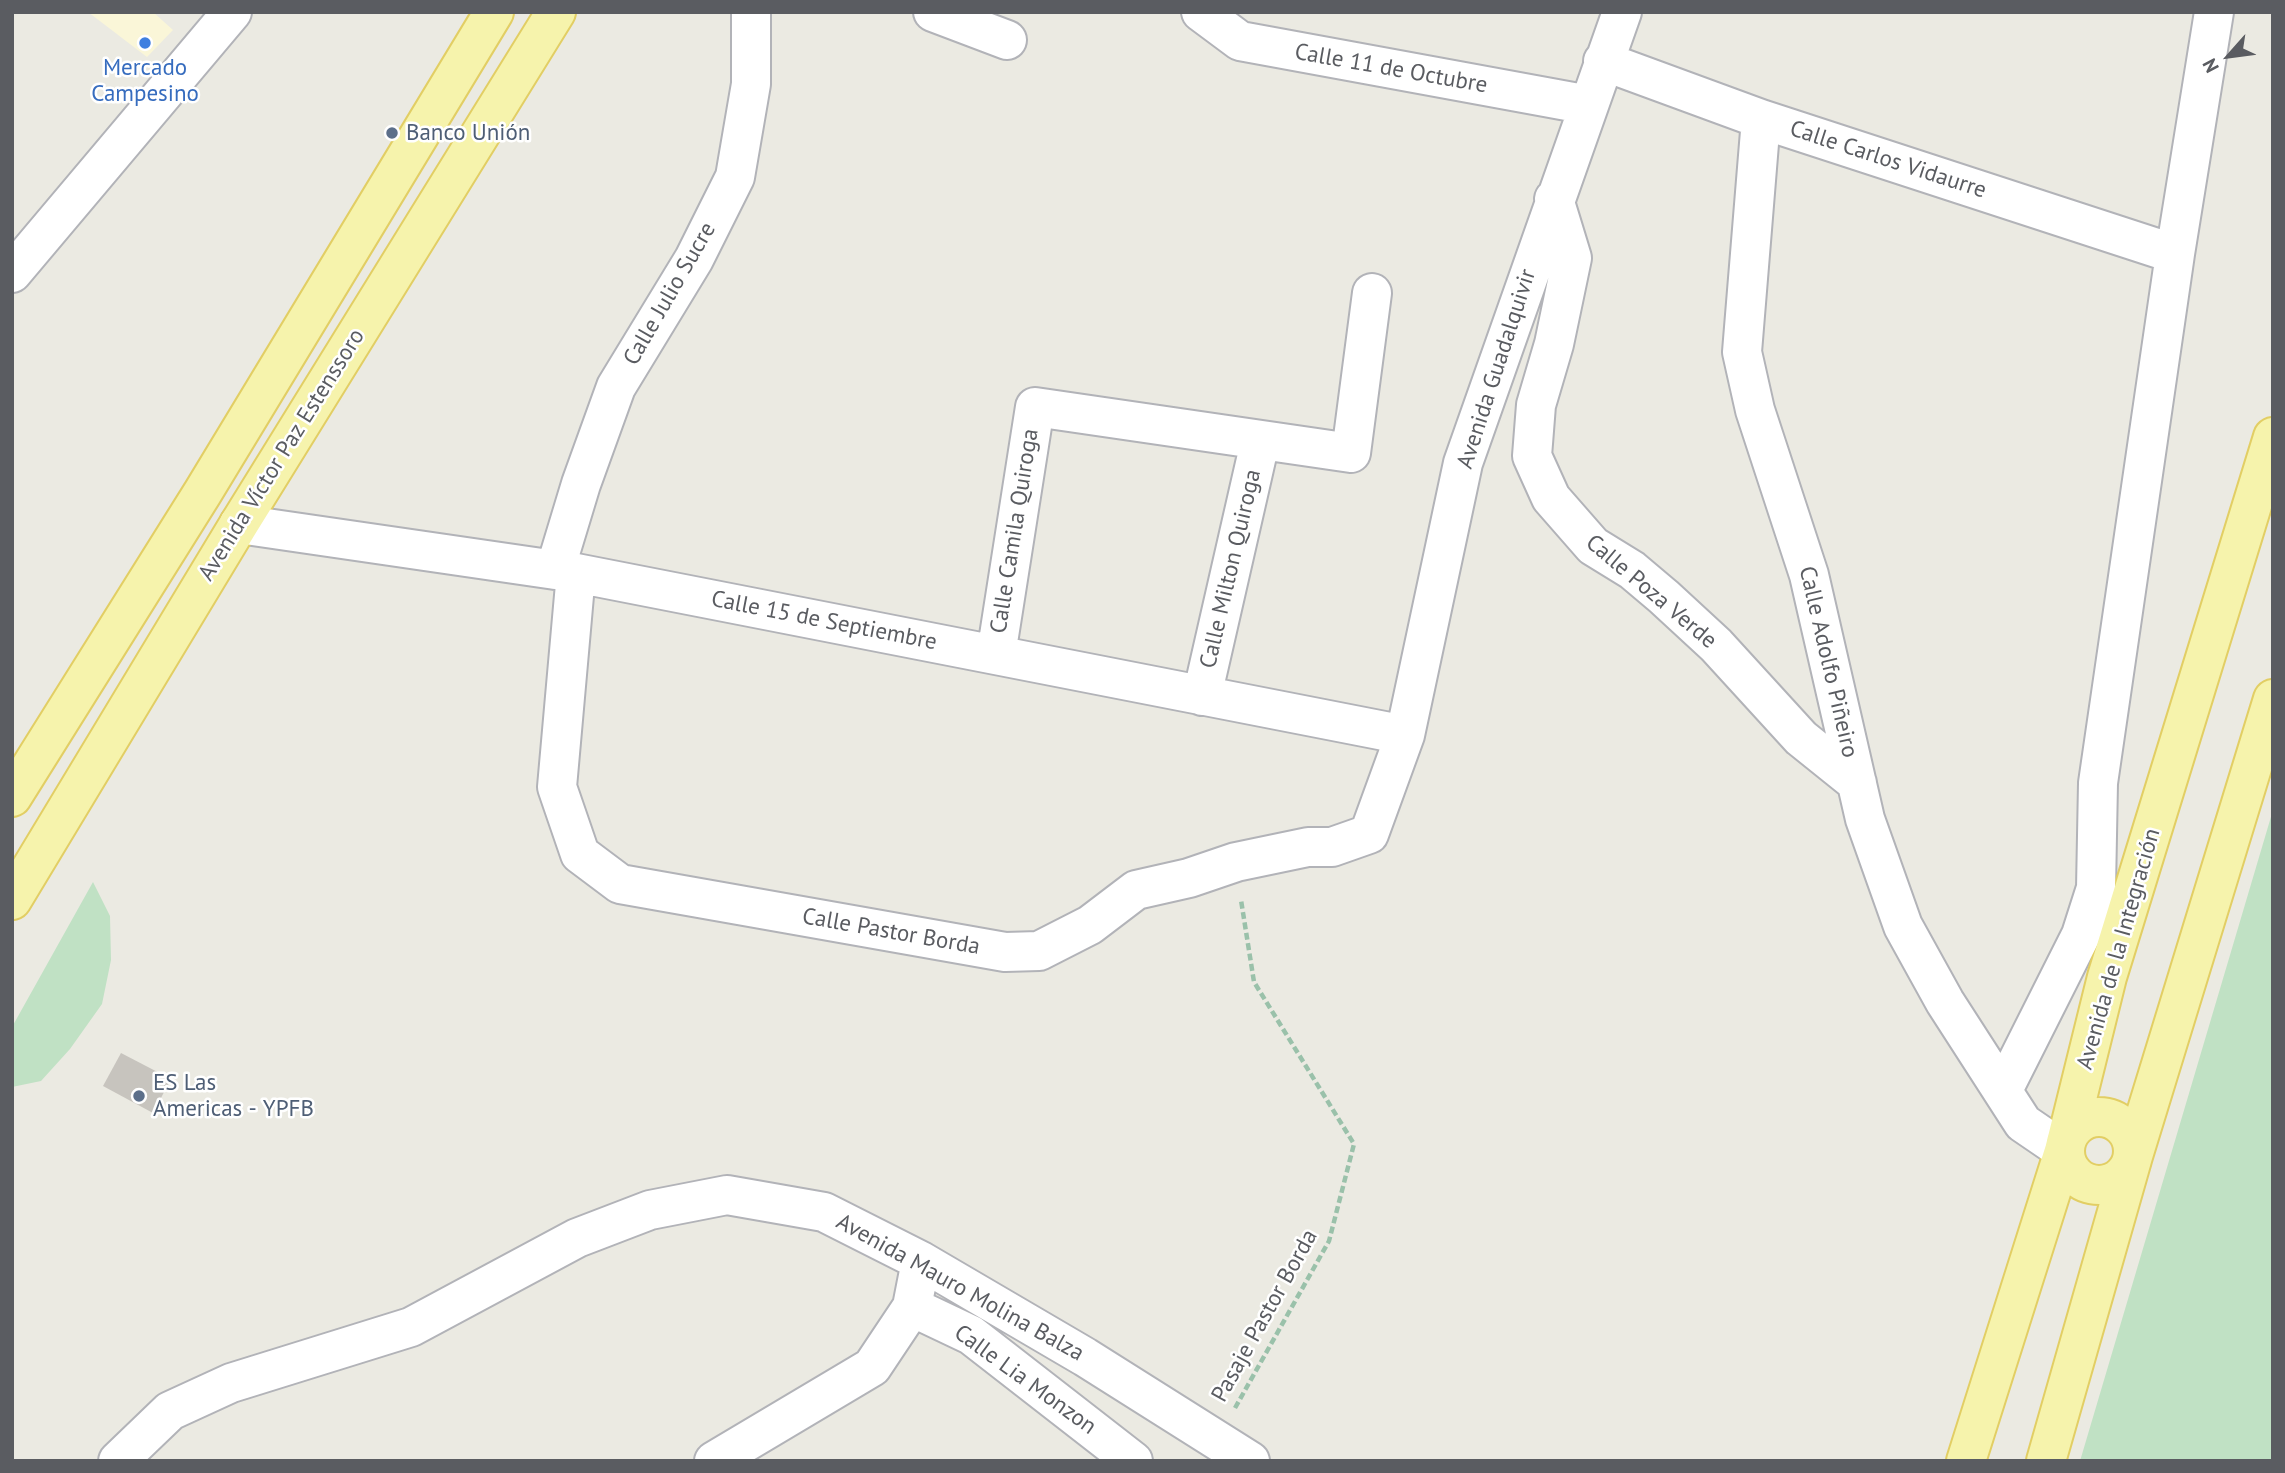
<!DOCTYPE html>
<html>
<head>
<meta charset="utf-8">
<style>
	body { margin:0 }
	#map { position:relative; width:2285px; height:1473px; overflow:hidden; background:#ebeae2; font-family:"PT Sans",sans-serif }
	canvas { display:block }
	.frame { position:absolute; inset:0; border:14px solid #5a5c61; pointer-events:none }
	.north { position:absolute; left:2194px; top:21px; width:70px; height:70px; -webkit-text-stroke:5px #fff; paint-order:stroke; rotate:242deg; font-size:19px; font-weight:700; line-height:28px; text-align:center; color:#5a5c61 }
	.north::after { content:''; display:block; margin:auto; width:24px; height:32px; background:#5a5c61; clip-path:polygon(50% 0,100% 100%,50% 72%,0 100%) }
</style>
</head>
<body>
<div id="map">
<canvas width="2285" height="1473"></canvas>
<div class="frame"></div>
<div class="north">N</div>
</div>
<script>
const ctx = document.querySelector('canvas').getContext('2d');
ctx.lineJoin = 'round';
function fill(path, color) { ctx.fillStyle = color; ctx.fill(path, 'evenodd'); }
function trace(path, color, width, dash) { ctx.strokeStyle = color; ctx.lineWidth = width; ctx.lineCap = dash ? 'butt' : 'round'; ctx.setLineDash(dash || []); ctx.stroke(path); }
function write(font, color, halo, rows, align = 'center') {
  ctx.font = font + ' "PT Sans",sans-serif'; ctx.lineWidth = 5; ctx.setLineDash([]); ctx.textBaseline = 'middle'; ctx.strokeStyle = halo; ctx.fillStyle = color; for (const [text, x, y, turn = 0] of rows) {
    ctx.save(); ctx.translate(x, y); ctx.rotate((+turn || 0) * Math.PI / 180); ctx.textAlign = isNaN(turn) ? turn : align; if (halo) ctx.strokeText(text, 0, 0); ctx.fillText(text, 0, 0); ctx.restore();
  }
}
fill(new Path2D(`
	M 88,12 L 153,12 L 173,30 L 147,57 Z`), '#faf6d8');
fill(new Path2D(`
	M 2273,810 L 2273,1461 L 2080,1461 Z
	M 93,882 L 110,916 L 111,960 L 102,1004 L 70,1049 L 41,1081 L 12,1087 L 12,1027 Z`), '#c0e1c4');
fill(new Path2D(`
	M 121,1053 L 171,1079 L 153,1113 L 103,1086 Z`), '#c7c4be');
const minor = new Path2D(`
	M 933,12 L 1007,40
	M 1201,12 L 1240,41 L 1589,105
	M 1603,61 L 1761,119 L 2175,254
	M 1761,119 L 1742,352 L 1755,410 L 1809,575 L 1865,819 L 1903,926 L 1945,1002 L 2023,1123 L 2064,1151
	M 1554,199 L 1572,258 L 1554,344 L 1536,405 L 1532,456 L 1551,498 L 1593,546 L 1632,570 L 1664,597 L 1716,645 L 1801,738 L 1857,783
	M 12,273 L 232,12
	M 239,524 L 576,573 L 1405,735
	M 555,570 L 581,484 L 616,387 L 694,259 L 735,177 L 751,84 L 751,12
	M 576,573 L 557,787 L 580,854 L 620,884 L 1005,952 L 1039,951 L 1090,925 L 1136,890 L 1189,878 L 1236,862 L 1308,847 L 1332,847 L 1369,834 L 1405,735 L 1463,463 L 1622,12
	M 996,655 L 1035,407 L 1351,453 L 1372,293
	M 1202,696 L 1260,442
	M 2003,1090 L 2081,935 L 2096,888 L 2098,783 L 2175,254 L 2214,12
	M 912,1307 L 971,1335 L 1133,1461
	M 118,1461 L 170,1411 L 231,1383 L 411,1327 L 577,1238 L 650,1210 L 727,1195 L 824,1212 L 921,1261 L 1085,1357 L 1250,1461
	M 714,1461 L 872,1367 L 912,1307 L 921,1261`);
const major = new Path2D(`
	M 12,797 L 203,492 L 494,12
	M 12,900 L 239,524 L 556,12
	M2065 1151a34 34 0 1 1 68 0a34 34 0 1 1-68 0Z
	M 1966,1461 L 2064,1151 L 2107,977 L 2273,437
	M 2046,1461 L 2133,1156 L 2273,699`);
trace(minor, '#b2b3b8', 42);
trace(major, '#e2ce64', 42);
trace(new Path2D(`
	M 1235,1408 L 1329,1241 L 1354,1144 L 1254,982 L 1241,900`), '#9ac1aa', 4.5, [7, 3.5]);
trace(minor, '#fff', 38);
trace(major, '#f6f3ac', 38);
for (const [x, y, r, color] of [
	[145,43,7,"#3f7fe0"],
	[392,133,7,"#5c6f8a"],
	[139,1096,7,"#5c6f8a"]
]) { const dot = new Path2D(); dot.arc(x, y, r, 0, 2 * Math.PI); ctx.fillStyle = color; ctx.fill(dot); trace(dot, '#fff', 2.5); }
write('23px', '#366cbe', '#fff', [
	["Mercado",145,68],
	["Campesino",145,94]
]);
write('23px', '#5a5c61', '#fff', [
	["Calle 11 de Octubre",1391,69,10],
	["Calle Carlos Vidaurre",1888,160,18],
	["Calle Julio Sucre",670,294,-60],
	["Avenida Guadalquivir",1497,369,-72],
	["Avenida Víctor Paz Estenssoro",282,455,-58],
	["Calle Camila Quiroga",1015,531,-81],
	["Calle Milton Quiroga",1231,569,-77],
	["Calle Poza Verde",1651,592,40],
	["Calle 15 de Septiembre",824,621,11],
	["Calle Adolfo Piñeiro",1828,662,77],
	["Calle Pastor Borda",891,932,10],
	["Avenida de la Integración",2119,949,-74],
	["Avenida Mauro Molina Balza",960,1288,29],
	["Pasaje Pastor Borda",1265,1316,-61],
	["Calle Lia Monzon",1025,1380,36]
]);
write('23px', '#4e5e75', '#fff', [
	["Banco Unión",406,133],
	["ES Las",153,1083],
	["Americas - YPFB",153,1109]
], 'left');
</script>
</body>
</html>
